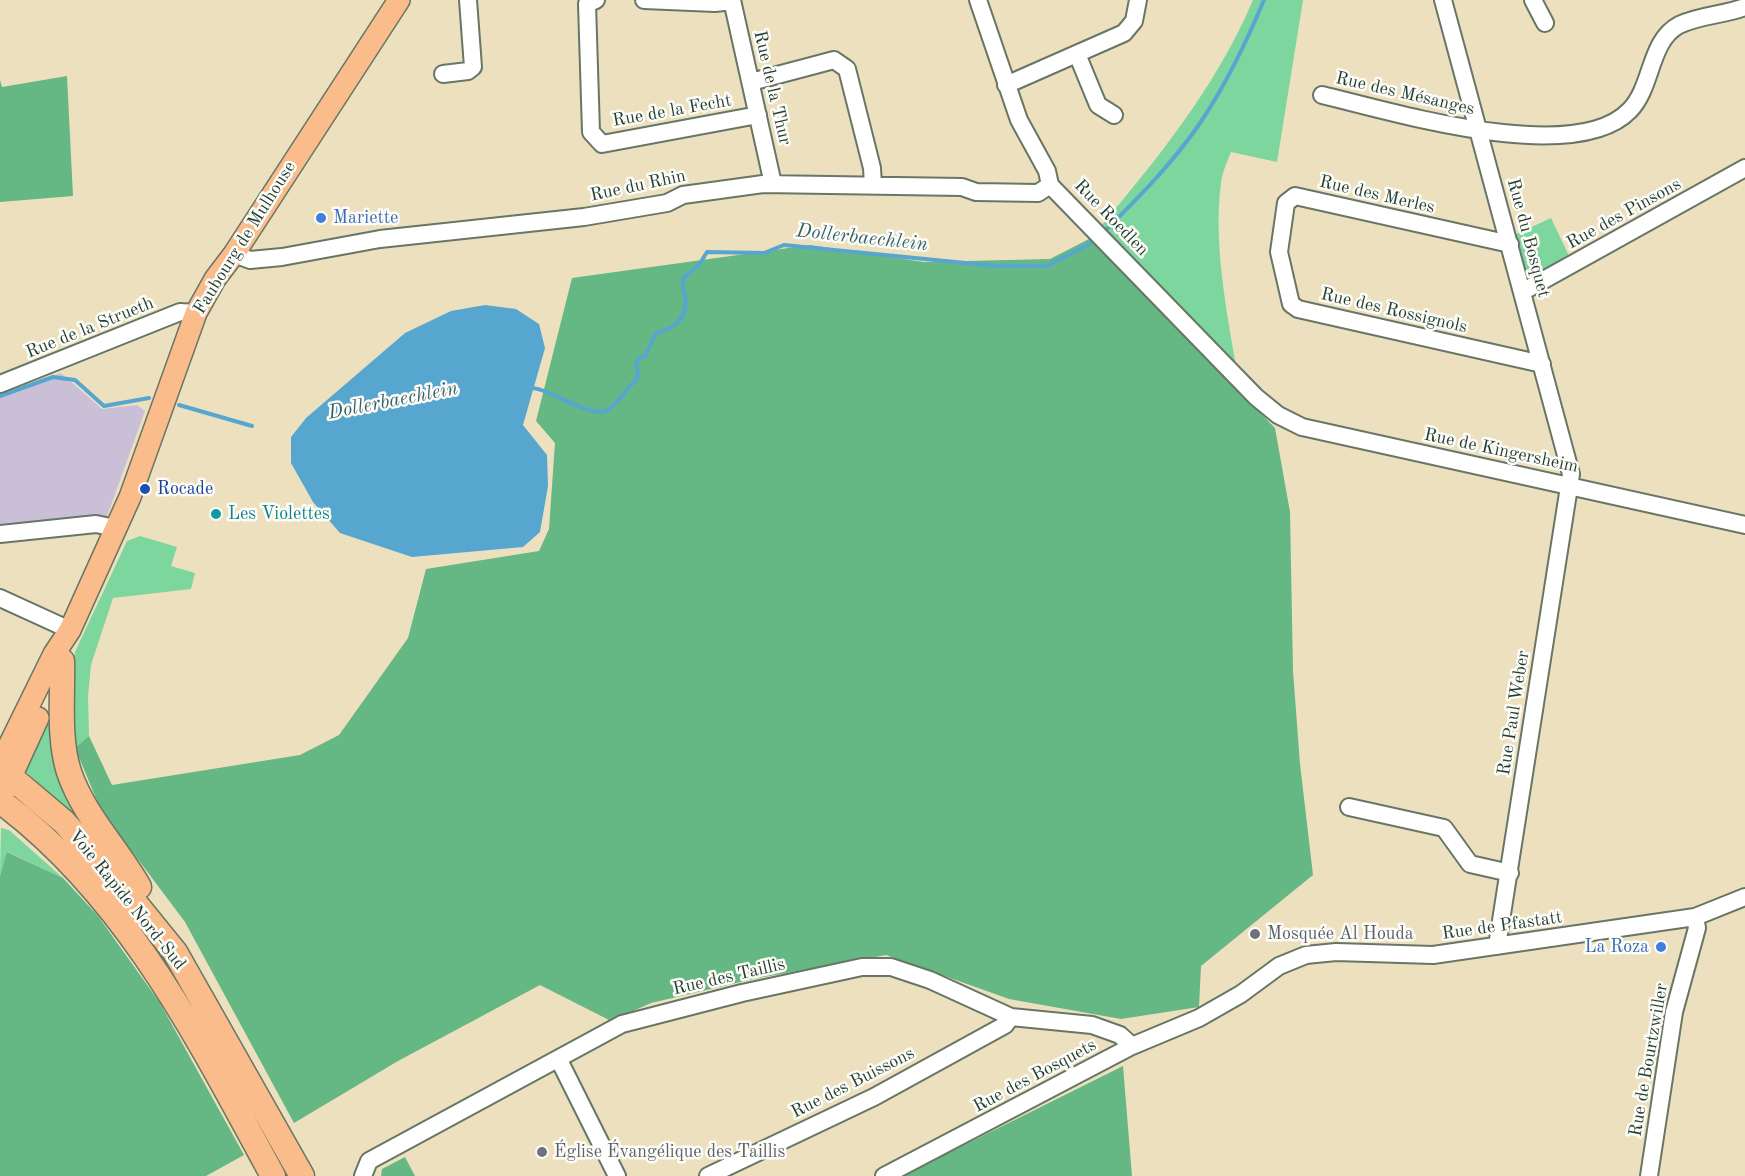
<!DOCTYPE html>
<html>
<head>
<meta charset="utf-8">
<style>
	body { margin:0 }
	canvas { display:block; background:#ede0bf }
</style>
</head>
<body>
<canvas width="1745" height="1176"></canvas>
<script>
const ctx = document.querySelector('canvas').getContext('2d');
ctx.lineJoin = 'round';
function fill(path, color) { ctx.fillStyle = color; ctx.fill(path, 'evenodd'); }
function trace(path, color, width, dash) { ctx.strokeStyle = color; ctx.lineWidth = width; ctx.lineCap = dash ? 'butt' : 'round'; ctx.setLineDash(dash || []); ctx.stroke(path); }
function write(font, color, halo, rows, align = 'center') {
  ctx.font = font + ' "Old Standard TT",serif'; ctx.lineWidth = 5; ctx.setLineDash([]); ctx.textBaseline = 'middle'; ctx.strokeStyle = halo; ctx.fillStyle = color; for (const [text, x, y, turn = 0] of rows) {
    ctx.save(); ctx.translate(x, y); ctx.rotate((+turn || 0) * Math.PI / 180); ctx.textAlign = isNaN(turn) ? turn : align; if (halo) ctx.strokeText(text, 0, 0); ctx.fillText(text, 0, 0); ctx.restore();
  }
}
fill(new Path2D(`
	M 61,373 L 102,409 L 137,405 L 145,411 L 101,533 L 0,542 L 0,394 Z`), '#c9bfd7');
fill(new Path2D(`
	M 1253,0 L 1303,0 L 1277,162 L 1231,152 C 1227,162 1222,173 1221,183 C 1212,248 1230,329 1241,394 L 1091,238 C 1153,164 1215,90 1253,0 Z
	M 1551,218 L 1571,260 L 1525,285 L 1514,235 Z
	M 140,536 L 177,547 L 171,566 L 195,573 L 191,589 L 113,598 L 91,665 L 88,696 L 89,736 L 75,748 L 71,672 L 75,652 L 127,541 Z
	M 53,703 L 92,833 L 23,769 Z
	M 1,828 L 9,830 L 63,878 L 8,852 L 0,876 Z`), '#7cd69d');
fill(new Path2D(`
	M 67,76 L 73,196 L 0,202 L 0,80 L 2,87 Z
	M 1091,238 L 1275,428 L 1290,512 L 1293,671 L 1300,764 L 1313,875 L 1201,966 L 1199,1007 L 1121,1019 L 1009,999 L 886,955 L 753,979 L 651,1003 L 611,1021 L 540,985 L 398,1061 L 294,1123 L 185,922 L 101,810 L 75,748 L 89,736 L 112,785 L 300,755 L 339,735 L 408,638 L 426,569 L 539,551 L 549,529 L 555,443 L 536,421 L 572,278 L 810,245 L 924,262 L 1050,259 Z
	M 7,852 L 63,878 L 98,916 L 160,1003 L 244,1155 L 206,1176 L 0,1176 L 0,876 Z
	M 1123,1066 L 1132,1176 L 902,1176 Z
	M 405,1157 L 415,1176 L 381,1176 L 382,1169 Z`), '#65b784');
fill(new Path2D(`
	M 485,305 L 516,309 L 539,324 L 545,348 L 523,425 L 547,455 L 548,486 L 540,532 L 523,547 L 412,557 L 340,533 L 313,502 L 291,463 L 291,437 L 306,418 L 405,333 L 451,311 Z`), '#56a6d0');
trace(new Path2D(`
	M 1104,232 C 1137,199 1171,165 1198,126 C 1225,87 1246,43 1264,0
	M 532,388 C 551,388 593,423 611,408 C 620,400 627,388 636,380 L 638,375 L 636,364 L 639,358 L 645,356 L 656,333 C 673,329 689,318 685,297 C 684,290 682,286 683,278 L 699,265 L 707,252 L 764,253 L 784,245 L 996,266 L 1047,266 L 1097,240
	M 0,396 L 53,377 L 75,380 L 104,406 L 149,398
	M 179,405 L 252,426`), '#56a6d0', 4);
const minor = new Path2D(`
	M 596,0 L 587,4 L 591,132 L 602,144 L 758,115
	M 644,0 L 715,3 L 732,1
	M 732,0 L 773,184
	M 978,0 L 1019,120 L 1047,171 L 1050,185 L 1256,397 L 1278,415 L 1302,427 L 1745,525
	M 1443,0 L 1571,474 L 1497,946
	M 1533,0 L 1545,23
	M 1077,54 L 1098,105 L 1114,115
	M 443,74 L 468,71 L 473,67 L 468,0
	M 751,82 L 834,60 L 847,69 L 872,168 L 873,185
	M 1006,85 L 1124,33 L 1134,21 L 1138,0
	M 1322,95 C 1390,111 1575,168 1630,110 C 1653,86 1649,41 1679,25 C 1700,15 1724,15 1745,7
	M 1510,244 L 1295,196 L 1286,203 L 1279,252 L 1291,304 L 1298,309 L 1542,364
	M 234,254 L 250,260 L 282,257 L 380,239 L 584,217 L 667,203 L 683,195 L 763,184 L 962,187 L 976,192 L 1038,193 L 1050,185
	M 1522,292 L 1745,168
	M 0,384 L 180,312 L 196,313
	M 0,534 L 96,524 L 115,528
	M 0,598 L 70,630
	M 1349,807 L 1444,828 L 1470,864 L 1510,873
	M 559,1060 L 617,1176
	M 363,1176 L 369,1161 L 622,1024 L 742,993 L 862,967 L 891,967 L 930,980 L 1011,1017 L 1092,1025 L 1120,1035 L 1132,1046
	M 708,1176 L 874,1097 L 1005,1025 L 1011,1017
	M 884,1176 L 1132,1046 L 1199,1018 L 1241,994 L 1279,966 L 1306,955 L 1336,952 L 1433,955 L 1695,917 L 1745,897
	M 1649,1176 L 1674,1012 L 1697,928 L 1695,917`);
const major = new Path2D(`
	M 0,764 L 54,654 L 70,630 L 130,497 L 196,313 L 215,279 L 234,254 L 399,0
	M 5,790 L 38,718`);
const highway = new Path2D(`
	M 62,661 C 63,697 58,738 69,772 C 84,816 117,848 139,887
	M 0,768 L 64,822 L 119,883 L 175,952 L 302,1176
	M 0,801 C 127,895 199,1040 273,1176`);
trace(minor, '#677665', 20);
trace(major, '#677665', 24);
trace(highway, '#677665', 27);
trace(minor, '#fff', 16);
trace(major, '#f9bc8a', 21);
trace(highway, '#f9bc8a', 24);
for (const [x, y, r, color] of [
	[321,218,6,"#3f7fe0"],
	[145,489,6,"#1a4fb4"],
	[216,514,6,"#0f9aa8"],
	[1255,934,6,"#6b7280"],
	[1661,947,6,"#3f7fe0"],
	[542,1152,6,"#6b7280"]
]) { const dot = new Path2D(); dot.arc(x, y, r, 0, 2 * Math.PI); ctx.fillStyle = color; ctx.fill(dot); trace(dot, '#fdfcf7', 2); }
write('18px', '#1f3d34', '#fdfcf7', [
	["Rue de la Thur",772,88,77],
	["Rue des Mésanges",1405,94,13],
	["Rue de la Fecht",672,111,-10],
	["Rue du Rhin",638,186,-12],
	["Rue des Merles",1377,195,13],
	["Rue des Pinsons",1624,214,-29],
	["Rue Roedlen",1111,218,46],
	["Faubourg de Mulhouse",245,238,-58],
	["Rue du Bosquet",1528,238,75],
	["Rue des Rossignols",1394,311,13],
	["Rue de la Strueth",90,328,-22],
	["Rue de Kingersheim",1501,451,12],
	["Rue Paul Weber",1514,713,-81],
	["Voie Rapide Nord-Sud",127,900,51],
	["Rue de Pfastatt",1502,926,-8],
	["Rue des Taillis",729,977,-13],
	["Rue de Bourtzwiller",1649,1060,-80],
	["Rue des Bosquets",1035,1076,-28],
	["Rue des Buissons",853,1083,-27]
]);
write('18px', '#366cbe', '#fdfcf7', [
	["Mariette",333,218],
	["La Roza",1649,947,"right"]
], 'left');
write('18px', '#164399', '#fdfcf7', [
	["Rocade",157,489]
], 'left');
write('18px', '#0d838f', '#fdfcf7', [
	["Les Violettes",228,514]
], 'left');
write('18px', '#5b616d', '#fdfcf7', [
	["Mosquée Al Houda",1267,934],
	["Église Évangélique des Taillis",554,1152]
], 'left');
write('italic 20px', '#32626b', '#fdfcf7', [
	["Dollerbaechlein",862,238,6],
	["Dollerbaechlein",393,401,-11]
]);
</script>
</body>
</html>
